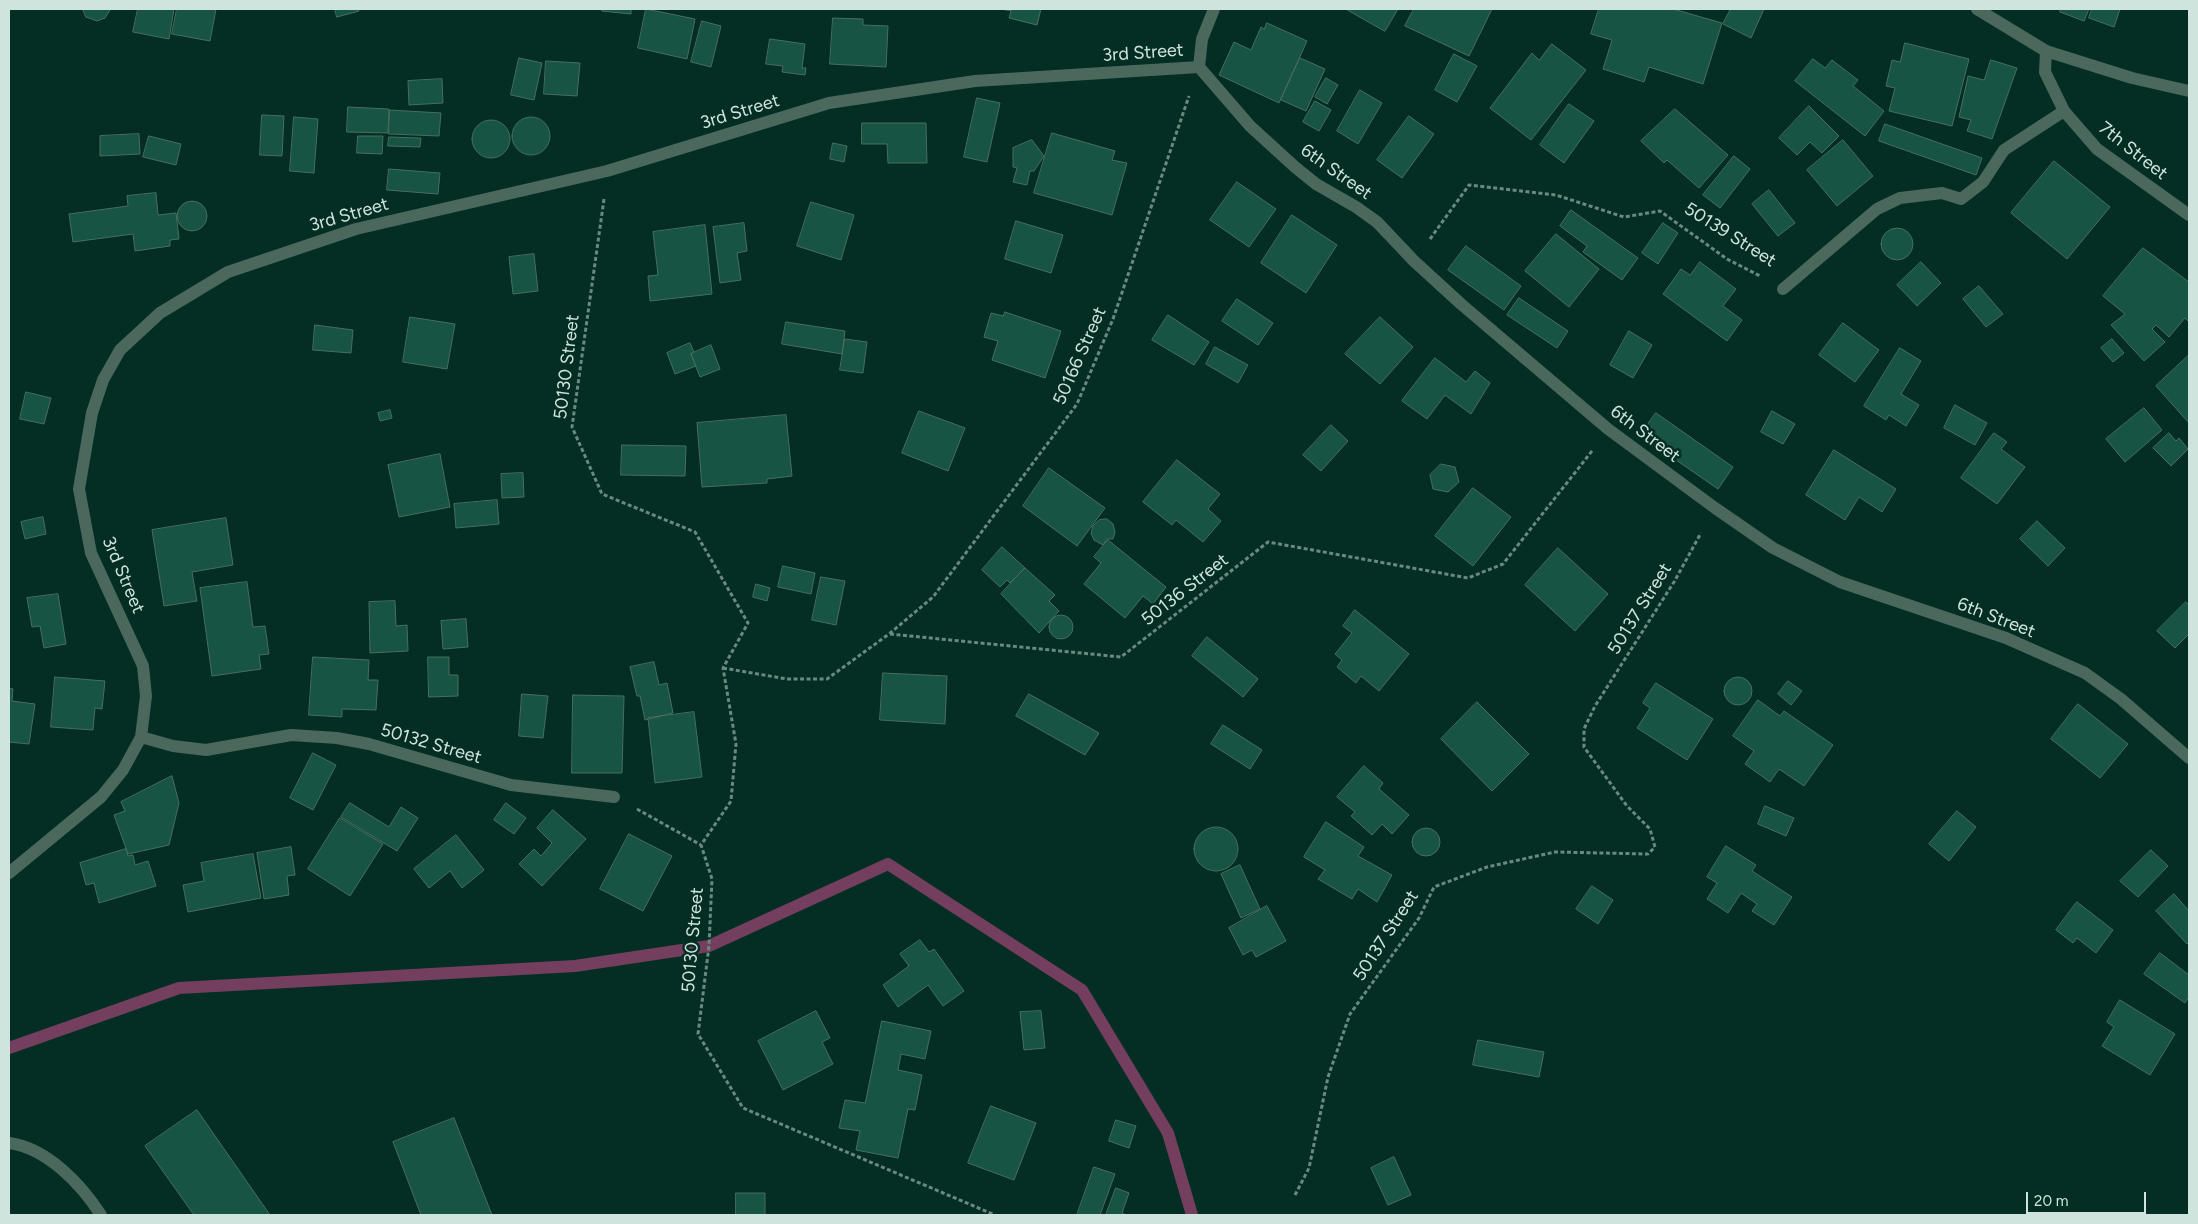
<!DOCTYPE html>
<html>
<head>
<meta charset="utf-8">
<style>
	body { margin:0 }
	#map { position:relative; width:2198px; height:1224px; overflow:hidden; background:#042e23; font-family:Figtree,sans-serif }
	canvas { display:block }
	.frame { position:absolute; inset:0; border:10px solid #cfe4dc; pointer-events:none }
	.scale { position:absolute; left:2026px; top:1192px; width:120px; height:22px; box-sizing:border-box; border:2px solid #cfe4dc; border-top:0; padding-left:6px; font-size:15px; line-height:18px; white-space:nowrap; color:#cfe4dc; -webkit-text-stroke:4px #042e23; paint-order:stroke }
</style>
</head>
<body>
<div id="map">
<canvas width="2198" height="1224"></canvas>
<div class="frame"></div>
<div class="scale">20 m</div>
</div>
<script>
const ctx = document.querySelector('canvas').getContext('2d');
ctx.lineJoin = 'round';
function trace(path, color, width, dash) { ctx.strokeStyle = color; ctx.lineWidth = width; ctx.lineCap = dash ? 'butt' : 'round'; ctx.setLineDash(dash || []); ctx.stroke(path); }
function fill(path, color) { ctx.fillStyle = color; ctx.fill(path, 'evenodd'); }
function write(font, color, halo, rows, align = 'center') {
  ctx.font = font + ' Figtree,sans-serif'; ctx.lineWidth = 5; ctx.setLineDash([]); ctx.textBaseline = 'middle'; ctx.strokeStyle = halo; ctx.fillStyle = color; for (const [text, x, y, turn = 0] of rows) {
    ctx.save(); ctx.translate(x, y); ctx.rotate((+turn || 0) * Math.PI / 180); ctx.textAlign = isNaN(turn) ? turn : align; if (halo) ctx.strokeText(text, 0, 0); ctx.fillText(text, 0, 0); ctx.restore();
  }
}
trace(new Path2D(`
	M 9,1048 L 179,988 L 575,966 L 709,946 L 888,864 L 1082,990 L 1168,1133 L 1192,1215`), '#743f5f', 12);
const building = new Path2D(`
	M 83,9 L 110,9 L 110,10 L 105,18 L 97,21 L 86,17 Z
	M 138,9 L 174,9 L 169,39 L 133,32 Z
	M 177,9 L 216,9 L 210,41 L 172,34 Z
	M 335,9 L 358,9 L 359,11 L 337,17 Z
	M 603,9 L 631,9 L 631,14 L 602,11 Z
	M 646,9 L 695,19 L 687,59 L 638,48 Z
	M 999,9 L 1041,9 L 1037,25 L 1009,18 L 1011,11 Z
	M 1346,9 L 1398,9 L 1385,31 Z
	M 1414,9 L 1492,9 L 1469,56 L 1405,26 Z
	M 1599,9 L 1673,9 L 1722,23 L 1703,84 L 1649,67 L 1644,82 L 1603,69 L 1612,40 L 1591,34 Z
	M 1731,9 L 1764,9 L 1751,38 L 1723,24 Z
	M 2061,9 L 2089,9 L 2084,21 L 2060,12 Z
	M 2092,9 L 2120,9 L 2114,27 L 2089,18 Z
	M 833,18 L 863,19 L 863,25 L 888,26 L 886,67 L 830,64 Z
	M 702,21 L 721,26 L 711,67 L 691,62 Z
	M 1267,23 L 1307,41 L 1279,103 L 1219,75 L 1234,42 L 1251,50 L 1261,27 L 1264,29 Z
	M 770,39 L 805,44 L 802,68 L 806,68 L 805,75 L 782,72 L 783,66 L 766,64 Z
	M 1905,43 L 1969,59 L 1952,126 L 1889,111 L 1895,88 L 1886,86 L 1892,60 L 1900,62 Z
	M 1552,44 L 1586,70 L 1531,140 L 1490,108 L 1532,53 L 1539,60 Z
	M 1454,54 L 1477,66 L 1457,102 L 1435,90 Z
	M 519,58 L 542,63 L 534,100 L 511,95 Z
	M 1300,58 L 1325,69 L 1306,111 L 1281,100 Z
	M 1813,59 L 1825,68 L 1832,60 L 1858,80 L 1853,86 L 1884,111 L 1865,136 L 1795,81 Z
	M 1991,60 L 2017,68 L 1992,139 L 1967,131 L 1971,120 L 1959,117 L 1968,76 L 1984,80 Z
	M 546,61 L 580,63 L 577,96 L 544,94 Z
	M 1326,78 L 1338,85 L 1327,104 L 1315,97 Z
	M 442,79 L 443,103 L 409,105 L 408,81 Z
	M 1360,90 L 1382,103 L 1358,144 L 1337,131 Z
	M 977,98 L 1000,103 L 987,162 L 964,157 Z
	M 1315,101 L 1331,110 L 1319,131 L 1303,122 Z
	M 1569,104 L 1594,121 L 1564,163 L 1540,145 Z
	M 1809,106 L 1839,136 L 1822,153 L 1810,142 L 1797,155 L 1779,138 Z
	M 348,107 L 389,109 L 388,133 L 347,132 Z
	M 1675,109 L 1728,155 L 1699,188 L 1667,160 L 1664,163 L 1641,141 Z
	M 390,110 L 441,113 L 439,136 L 389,134 Z
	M 262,115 L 284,116 L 282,156 L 260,155 Z
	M 1409,116 L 1434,134 L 1402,178 L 1377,160 Z
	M 294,117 L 318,119 L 314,173 L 290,171 Z
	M512 136a19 19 0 1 1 38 0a19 19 0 1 1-38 0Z
	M472 139a19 19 0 1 1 38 0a19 19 0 1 1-38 0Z
	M 862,123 L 926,123 L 927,163 L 888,163 L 887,144 L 862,144 Z
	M 1885,124 L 1982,158 L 1976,175 L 1879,141 Z
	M 1052,133 L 1115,151 L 1112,160 L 1127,163 L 1112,215 L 1034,193 Z
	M 139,134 L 140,154 L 100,156 L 100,136 Z
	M 149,136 L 181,144 L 176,165 L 143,157 Z
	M 358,136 L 383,136 L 382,154 L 357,153 Z
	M 389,137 L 421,138 L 420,147 L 388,146 Z
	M 1032,140 L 1044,156 L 1034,171 L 1030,171 L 1027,185 L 1013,182 L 1017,168 L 1013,167 L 1013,148 Z
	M 1843,140 L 1873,176 L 1837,206 L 1807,170 Z
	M 833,143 L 847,146 L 844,162 L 830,159 Z
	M 1734,156 L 1750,169 L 1720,208 L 1703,195 Z
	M 2054,161 L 2110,207 L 2067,259 L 2011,213 Z
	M 389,169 L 440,173 L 438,194 L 387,190 Z
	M 1237,182 L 1276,209 L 1249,247 L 1210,220 Z
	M 1769,190 L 1795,223 L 1778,236 L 1752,204 Z
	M 156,193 L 158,215 L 176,213 L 179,239 L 170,240 L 170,246 L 135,251 L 133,234 L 73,242 L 69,214 L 128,206 L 127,196 Z
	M177 216a15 15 0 1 1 30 0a15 15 0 1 1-30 0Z
	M 811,202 L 854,215 L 841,260 L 797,246 Z
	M 1571,210 L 1638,258 L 1622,280 L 1583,252 L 1587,246 L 1560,226 Z
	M 1292,215 L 1337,245 L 1306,293 L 1261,263 Z
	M 1016,221 L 1063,235 L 1051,273 L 1005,259 Z
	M 744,223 L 747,251 L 737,253 L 741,280 L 720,283 L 713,227 Z
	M 1663,223 L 1678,233 L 1658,264 L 1642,253 Z
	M 705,225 L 712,294 L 650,301 L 648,276 L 658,275 L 653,232 Z
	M1881 244a16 16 0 1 1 32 0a16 16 0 1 1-32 0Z
	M 1556,234 L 1599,269 L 1569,307 L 1525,271 Z
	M 1466,246 L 1521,286 L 1504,310 L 1448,270 Z
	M 2143,248 L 2189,282 L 2189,322 L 2185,318 L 2169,337 L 2156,325 L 2152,329 L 2165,342 L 2144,361 L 2111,325 L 2125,314 L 2103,296 Z
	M 534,254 L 538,291 L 513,294 L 509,257 Z
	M 1700,262 L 1736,289 L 1723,306 L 1742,320 L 1727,341 L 1663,294 L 1681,269 L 1690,275 Z
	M 1921,262 L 1941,283 L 1917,306 L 1897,285 Z
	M 1979,286 L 2003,314 L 1986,327 L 1963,299 Z
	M 1519,298 L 1568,331 L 1557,348 L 1507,315 Z
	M 1237,299 L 1273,323 L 1258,345 L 1222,321 Z
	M 1005,312 L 1061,331 L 1045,378 L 992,360 L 998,341 L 984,337 L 991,313 L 1003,316 Z
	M 1168,315 L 1209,342 L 1194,365 L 1152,340 Z
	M 410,317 L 455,324 L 447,369 L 403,362 Z
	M 1380,317 L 1413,347 L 1380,384 L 1345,354 Z
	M 786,322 L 845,331 L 842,354 L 782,344 Z
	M 1843,323 L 1879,350 L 1855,382 L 1819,355 Z
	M 315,325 L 353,330 L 351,353 L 313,350 Z
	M 1629,331 L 1652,345 L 1633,378 L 1610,365 Z
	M 845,339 L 867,342 L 863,373 L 840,370 Z
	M 2112,339 L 2124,353 L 2113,362 L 2101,348 Z
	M 690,343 L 694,352 L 691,354 L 696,366 L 675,374 L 667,353 Z
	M 711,345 L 720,369 L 700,377 L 691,354 Z
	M 1215,347 L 1248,365 L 1238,383 L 1206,364 Z
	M 1900,348 L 1921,361 L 1901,394 L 1919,405 L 1906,426 L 1889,415 L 1886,420 L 1864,406 Z
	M 2189,355 L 2189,423 L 2156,386 Z
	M 1435,358 L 1466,382 L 1475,371 L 1490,383 L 1471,414 L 1445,395 L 1427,419 L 1402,401 Z
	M 26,392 L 51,398 L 44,424 L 20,419 Z
	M 1955,405 L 1987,423 L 1975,445 L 1944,428 Z
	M 2144,408 L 2162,430 L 2125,462 L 2106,439 Z
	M 390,410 L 392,418 L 380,421 L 378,413 Z
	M 919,411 L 965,428 L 948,471 L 902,453 Z
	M 1772,411 L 1795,424 L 1783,444 L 1761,432 Z
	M 1656,413 L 1733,467 L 1718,489 L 1640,435 Z
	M 786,415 L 792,476 L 767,479 L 767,483 L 702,487 L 697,423 Z
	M 1331,425 L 1348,441 L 1321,471 L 1303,455 Z
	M 1994,433 L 2007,442 L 2001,449 L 2025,467 L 1997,504 L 1961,478 Z
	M 2169,433 L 2176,441 L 2179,438 L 2188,449 L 2171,466 L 2153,448 Z
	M 622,445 L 686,446 L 685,476 L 621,475 Z
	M 1834,450 L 1896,489 L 1882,512 L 1859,497 L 1845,520 L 1806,495 Z
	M 440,454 L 450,507 L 399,517 L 388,465 Z
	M 1177,460 L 1220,494 L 1208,509 L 1221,521 L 1203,542 L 1176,520 L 1172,525 L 1143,502 Z
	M 1441,464 L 1455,467 L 1459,482 L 1448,492 L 1433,489 L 1430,475 Z
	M 1049,468 L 1105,508 L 1077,546 L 1023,506 Z
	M 523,473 L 524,497 L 502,498 L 501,474 Z
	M 1473,488 L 1511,517 L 1473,566 L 1435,536 Z
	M 497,500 L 499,524 L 456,528 L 454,504 Z
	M 43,517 L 46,534 L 25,539 L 21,522 Z
	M 226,518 L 233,565 L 192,572 L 197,601 L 164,606 L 152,530 Z
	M 1107,519 L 1113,524 L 1115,532 L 1113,539 L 1107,539 L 1103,545 L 1094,540 L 1091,533 L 1093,526 L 1099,520 Z
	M 2037,521 L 2065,548 L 2048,566 L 2020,539 Z
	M 1108,540 L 1166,587 L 1153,604 L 1143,596 L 1125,618 L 1084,584 L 1101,563 L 1094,557 Z
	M 1002,547 L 1025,568 L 1010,583 L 1007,580 L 1000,587 L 982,570 Z
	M 1558,548 L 1608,594 L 1575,631 L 1525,585 Z
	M 783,566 L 815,573 L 811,594 L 778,587 Z
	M 1025,568 L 1055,595 L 1049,601 L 1059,611 L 1039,633 L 1001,594 Z
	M 821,577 L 845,581 L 836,625 L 812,620 Z
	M 247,582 L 253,627 L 265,626 L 269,654 L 259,655 L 261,669 L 212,676 L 200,588 Z
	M 756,584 L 770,588 L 767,601 L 753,597 Z
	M 58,594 L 66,644 L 44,648 L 40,626 L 32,627 L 27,598 Z
	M 395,601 L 396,626 L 407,625 L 408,651 L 370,653 L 369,602 Z
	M 2186,602 L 2189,605 L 2189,634 L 2175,648 L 2157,631 Z
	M 1355,610 L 1409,654 L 1379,691 L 1361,676 L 1356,683 L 1337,667 L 1342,660 L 1335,654 L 1352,633 L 1343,626 Z
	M1049 627a12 12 0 1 1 24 0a12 12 0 1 1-24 0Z
	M 466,619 L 468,647 L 443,649 L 441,621 Z
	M 1207,637 L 1258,679 L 1243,697 L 1192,656 Z
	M 313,657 L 369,660 L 368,680 L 378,680 L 376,710 L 342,709 L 342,717 L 309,715 Z
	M 428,657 L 449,657 L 449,675 L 458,675 L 458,696 L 429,697 Z
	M 654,662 L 659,685 L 667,683 L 673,713 L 645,720 L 640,696 L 637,696 L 630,667 Z
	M 883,673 L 947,676 L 945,724 L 880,720 Z
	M1724 691a14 14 0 1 1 28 0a14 14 0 1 1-28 0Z
	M 55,677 L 105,681 L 102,709 L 95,708 L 93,730 L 51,727 Z
	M 1788,681 L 1802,691 L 1791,705 L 1778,694 Z
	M 1656,683 L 1713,719 L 1687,760 L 1637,728 L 1650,708 L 1643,703 Z
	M 9,688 L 13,689 L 12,701 L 35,704 L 29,744 L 9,742 Z
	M 522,694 L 548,696 L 543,738 L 519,736 Z
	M 1029,694 L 1099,733 L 1085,755 L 1016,716 Z
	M 573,695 L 624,696 L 622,773 L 572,773 Z
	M 1758,700 L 1780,716 L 1784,711 L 1833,745 L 1804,786 L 1779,769 L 1770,782 L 1745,764 L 1754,751 L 1733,736 Z
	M 1477,702 L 1529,754 L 1492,791 L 1441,739 Z
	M 2078,704 L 2128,744 L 2100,778 L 2051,739 Z
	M 694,712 L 702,777 L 655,783 L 648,718 Z
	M 1223,725 L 1262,750 L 1250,769 L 1211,744 Z
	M 313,753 L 336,765 L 313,810 L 290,798 Z
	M 1364,766 L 1383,783 L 1379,789 L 1409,815 L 1392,834 L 1382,824 L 1372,835 L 1351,816 L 1355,812 L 1337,797 Z
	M 172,776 L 179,803 L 169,845 L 128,854 L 114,815 L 125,811 L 121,802 Z
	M 350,803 L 389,827 L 401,807 L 418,818 L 397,851 L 341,817 Z
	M 506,803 L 526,818 L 514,834 L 494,820 Z
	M 1765,806 L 1794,818 L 1786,836 L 1758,824 Z
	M 553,810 L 586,839 L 542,886 L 519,864 L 534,849 L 541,856 L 552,843 L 537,828 Z
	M 1957,811 L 1976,827 L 1949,861 L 1929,844 Z
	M 340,818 L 383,844 L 350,896 L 308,869 Z
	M 1326,822 L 1364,847 L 1358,856 L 1392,875 L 1377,902 L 1358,889 L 1352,899 L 1318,879 L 1325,870 L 1304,857 Z
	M1194 849a22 22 0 1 1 44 0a22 22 0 1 1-44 0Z
	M1412 842a14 14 0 1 1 28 0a14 14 0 1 1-28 0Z
	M 629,834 L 672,856 L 643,911 L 600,889 Z
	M 456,835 L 484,870 L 462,888 L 450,871 L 429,888 L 414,869 Z
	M 1726,846 L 1756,865 L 1752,871 L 1792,897 L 1774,925 L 1752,911 L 1757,904 L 1741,893 L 1728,913 L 1707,899 L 1717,883 L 1707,877 Z
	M 291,847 L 295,875 L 287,876 L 289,895 L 264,899 L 257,853 Z
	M 126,849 L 128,856 L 133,855 L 135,865 L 148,861 L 156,886 L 99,903 L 94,883 L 86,885 L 80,863 Z
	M 2151,850 L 2168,866 L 2138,897 L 2120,881 Z
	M 253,854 L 261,898 L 188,912 L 183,885 L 204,881 L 201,863 Z
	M 1240,865 L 1260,909 L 1241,918 L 1221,874 Z
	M 1592,886 L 1613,900 L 1598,924 L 1576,909 Z
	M 2174,894 L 2189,911 L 2189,942 L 2187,944 L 2156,911 Z
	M 2077,902 L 2113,930 L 2096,953 L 2077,938 L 2073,943 L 2056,930 Z
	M 1267,906 L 1286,941 L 1256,957 L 1252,950 L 1243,955 L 1229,928 Z
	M 920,940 L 929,952 L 934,949 L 964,991 L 943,1006 L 928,985 L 898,1007 L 883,985 L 909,966 L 900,954 Z
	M 2160,953 L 2189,975 L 2189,997 L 2185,1003 L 2144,974 Z
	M 2120,1000 L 2175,1034 L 2150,1075 L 2102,1046 L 2114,1027 L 2107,1022 Z
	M 816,1011 L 830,1038 L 822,1042 L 833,1064 L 783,1090 L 758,1041 Z
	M 1041,1011 L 1045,1048 L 1024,1050 L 1020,1012 Z
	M 882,1021 L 931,1031 L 925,1059 L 901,1054 L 898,1070 L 922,1075 L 915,1110 L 908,1109 L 898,1158 L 856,1150 L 860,1131 L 839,1128 L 845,1100 L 865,1103 Z
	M 1478,1040 L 1544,1052 L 1539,1077 L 1473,1065 Z
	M 991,1106 L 1036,1123 L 1014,1180 L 968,1163 Z
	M 197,1110 L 270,1215 L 194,1215 L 145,1146 Z
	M 454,1118 L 492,1215 L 421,1215 L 393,1142 Z
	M 1116,1120 L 1136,1126 L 1129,1148 L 1109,1141 Z
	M 1394,1157 L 1411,1195 L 1388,1205 L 1371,1168 Z
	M 1094,1167 L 1115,1174 L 1100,1215 L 1077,1215 Z
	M 1116,1188 L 1129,1193 L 1122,1213 L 1126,1215 L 1106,1215 Z
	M 736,1193 L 765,1193 L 765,1215 L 736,1215 Z`);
fill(building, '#185443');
trace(building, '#476e61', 1);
trace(new Path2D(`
	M 604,199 L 572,427 L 602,494 L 695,532 L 748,623 L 723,668 L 736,744 L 731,801 L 701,845 L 712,879 L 709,946 L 698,1034 L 743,1108 L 995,1215
	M 1430,239 L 1469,185 L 1556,195 L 1624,217 L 1660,211 L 1727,259 L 1760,276
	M 890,634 L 1121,657 L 1268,542 L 1468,578 L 1503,564 L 1592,451
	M 723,668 L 787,679 L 827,679 L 889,634 L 933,597 L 1077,404 L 1113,319 L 1189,96
	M 637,809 L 701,845
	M 1295,1195 L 1309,1168 L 1328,1077 L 1350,1014 L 1419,918 L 1434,887 L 1487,867 L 1555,852 L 1648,854 L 1655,847 L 1650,829 L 1627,806 L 1584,747 L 1584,729 L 1595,706 L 1674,582 L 1701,533`), '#6a8980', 3, [4, 2.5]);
trace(new Path2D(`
	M 1783,289 L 1877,209 L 1900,198 L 1942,193 L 1961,199 L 1983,182 L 2004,150 L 2064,111
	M 9,1143 C 47,1148 81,1184 101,1215`), '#4b685d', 12);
trace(new Path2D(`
	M 1214,9 L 1202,39 L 1199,67 L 1250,126 L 1295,167 L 1316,184 L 1356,207 L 1377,222 L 1414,261 L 1461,304 L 1608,429 L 1715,508 L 1773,548 L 1840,582 L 2006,638 L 2085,673 L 2121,699 L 2189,758
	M 2046,51 L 2045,72 L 2064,111 L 2097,149 L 2189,215
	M 141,737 L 173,746 L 206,750 L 291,735 L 337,738 L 369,744 L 511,785 L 614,797
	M 9,873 L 101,797 L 123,770 L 141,737 L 146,696 L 143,666 L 91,553 L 79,489 L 92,413 L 103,380 L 120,350 L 160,313 L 228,272 L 356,229 L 607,171 L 829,103 L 975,81 L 1199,67`), '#4b685d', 12);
trace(new Path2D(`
	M 1977,9 L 2046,51 L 2132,78 L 2189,91`), '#4b685d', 12);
write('18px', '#cfe4dc', '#042e23', [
	["3rd Street",1143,53,-4],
	["3rd Street",740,112,-17],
	["7th Street",2133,151,38],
	["6th Street",1336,172,35],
	["3rd Street",349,215,-16],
	["50139 Street",1730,235,32],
	["50166 Street",1080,356,-66],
	["50130 Street",567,367,-83],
	["6th Street",1645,434,37],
	["3rd Street",123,575,67],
	["50136 Street",1185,590,-38],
	["50137 Street",1640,609,-58],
	["6th Street",1996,618,21],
	["50132 Street",431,744,16],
	["50137 Street",1386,936,-57],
	["50130 Street",693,940,-85]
]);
</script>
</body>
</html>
